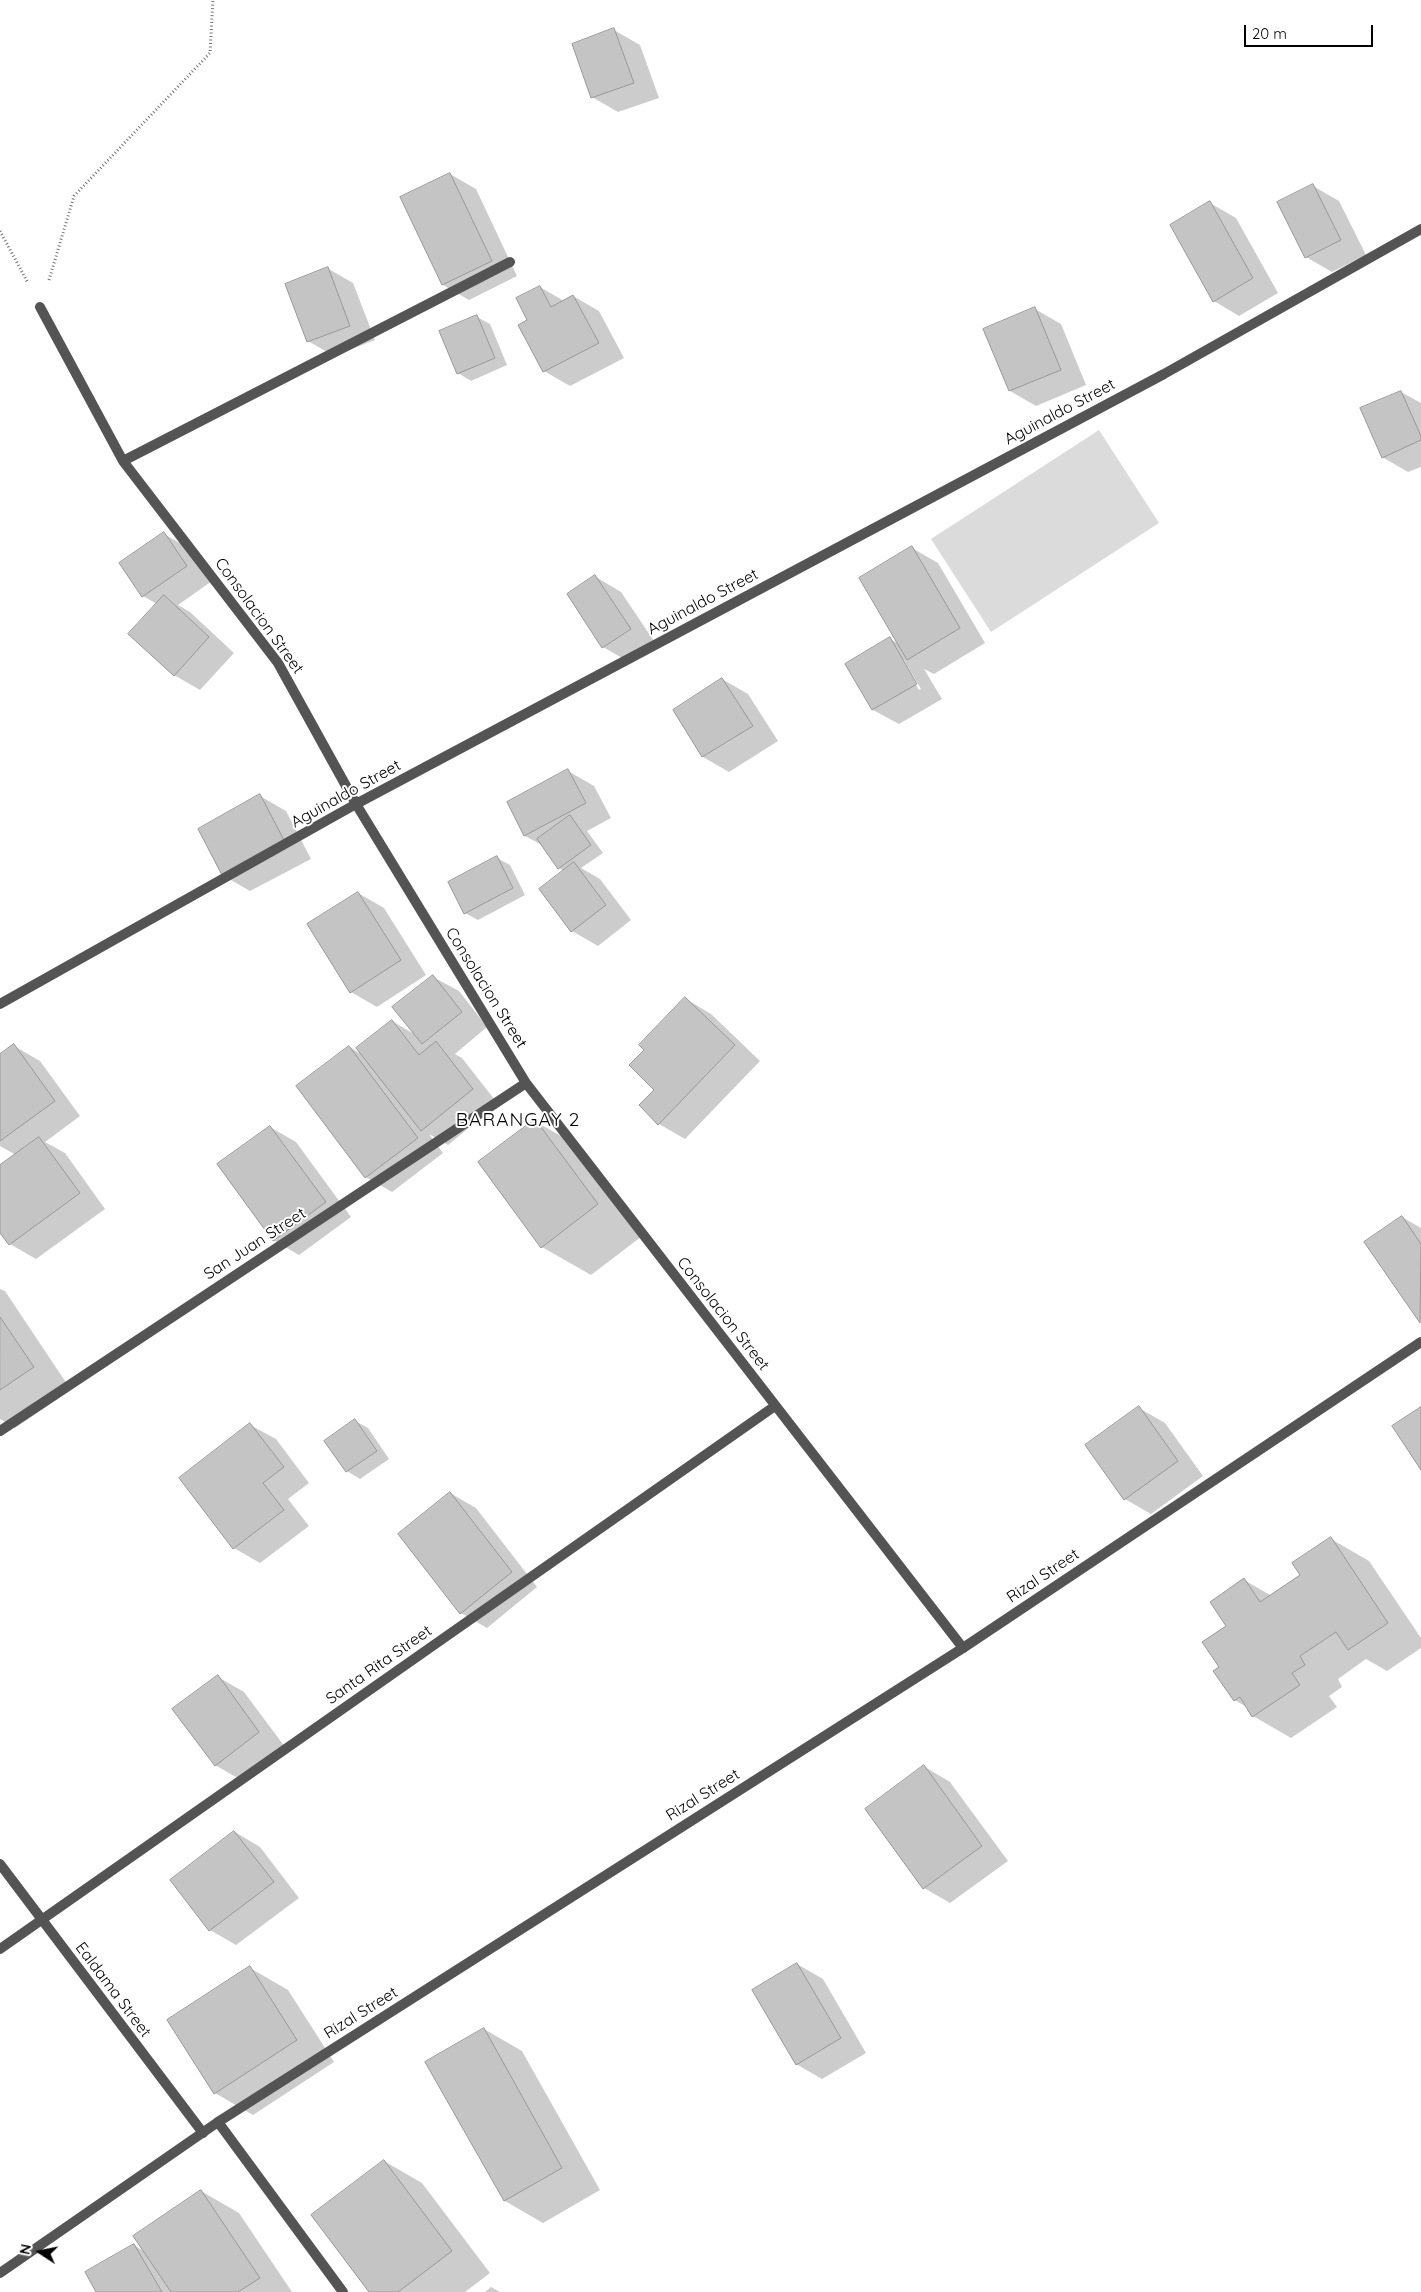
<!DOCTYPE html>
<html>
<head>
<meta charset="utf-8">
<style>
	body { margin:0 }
	#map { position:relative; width:1421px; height:2292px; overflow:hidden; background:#fff; font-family:Quicksand,sans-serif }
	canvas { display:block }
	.north { position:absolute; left:15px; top:2227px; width:50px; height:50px; -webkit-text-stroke:4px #fff; paint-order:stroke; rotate:281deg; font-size:14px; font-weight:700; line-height:20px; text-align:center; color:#000 }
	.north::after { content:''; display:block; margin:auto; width:18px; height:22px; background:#000; clip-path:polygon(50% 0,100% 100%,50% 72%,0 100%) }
	.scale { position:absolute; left:1244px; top:25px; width:129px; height:22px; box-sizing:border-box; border:2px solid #000; border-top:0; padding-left:6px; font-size:15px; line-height:18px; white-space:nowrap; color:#000; -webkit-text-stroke:4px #fff; paint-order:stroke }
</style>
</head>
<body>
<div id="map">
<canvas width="1421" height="2292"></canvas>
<div class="north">N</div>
<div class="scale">20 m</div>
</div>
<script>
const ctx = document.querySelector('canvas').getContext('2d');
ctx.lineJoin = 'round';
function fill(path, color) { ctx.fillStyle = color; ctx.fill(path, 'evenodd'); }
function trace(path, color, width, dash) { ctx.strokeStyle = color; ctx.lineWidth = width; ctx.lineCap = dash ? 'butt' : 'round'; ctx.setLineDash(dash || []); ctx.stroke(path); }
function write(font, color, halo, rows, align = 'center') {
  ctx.font = font + ' Quicksand,sans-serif'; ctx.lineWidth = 4; ctx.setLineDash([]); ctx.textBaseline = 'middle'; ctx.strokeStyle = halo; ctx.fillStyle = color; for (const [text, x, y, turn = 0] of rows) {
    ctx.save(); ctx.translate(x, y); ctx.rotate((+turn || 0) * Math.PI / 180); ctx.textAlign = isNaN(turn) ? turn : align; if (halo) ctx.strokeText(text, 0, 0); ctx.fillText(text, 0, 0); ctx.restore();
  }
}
fill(new Path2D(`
	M 1099,430 L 1159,523 L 991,632 L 931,539 Z`), '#dbdbdb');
fill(new Path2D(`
	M 614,30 L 640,45 L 659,98 L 618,112 L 592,97 Z
	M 450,174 L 476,189 L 517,276 L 469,300 L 443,285 Z
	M 1313,186 L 1339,201 L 1366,255 L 1332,272 L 1306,257 Z
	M 1210,203 L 1236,218 L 1278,293 L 1239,316 L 1214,301 Z
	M 327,268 L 353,283 L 375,340 L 334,356 L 308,341 Z
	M 540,287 L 564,301 L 573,296 L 599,311 L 624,358 L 570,386 L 544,371 L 520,325 L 528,320 Z
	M 1035,309 L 1061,324 L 1086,385 L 1036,406 L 1010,391 Z
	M 477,317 L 490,324 L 507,365 L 471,381 L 458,373 Z
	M 1401,392 L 1421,403 L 1421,467 L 1408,472 L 1382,457 Z
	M 164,534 L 190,549 L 212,581 L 178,605 L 190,612 L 234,653 L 200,690 L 174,675 L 157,604 L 143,596 Z
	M 912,548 L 938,563 L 985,643 L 934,674 L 924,669 L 942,699 L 899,724 L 873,710 L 890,639 L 899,644 ZM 901,660 L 904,660 L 921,689 L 919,690 Z
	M 596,577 L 621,592 L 656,644 L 629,662 L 603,647 Z
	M 722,679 L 748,694 L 778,741 L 729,772 L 703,757 L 674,710 Z
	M 568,771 L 594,786 L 611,818 L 587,831 L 603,853 L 581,868 L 600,879 L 631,920 L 598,946 L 572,931 L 564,871 L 559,868 L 544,846 L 525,836 L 508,803 Z
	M 260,796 L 286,811 L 311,859 L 250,891 L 224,876 Z
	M 497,858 L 510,865 L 525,895 L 478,920 L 465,913 Z
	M 358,893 L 384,908 L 426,975 L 377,1007 L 351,992 Z
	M 433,977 L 459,991 L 487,1027 L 455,1054 L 462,1058 L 498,1104 L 448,1145 L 429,1134 L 443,1153 L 392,1192 L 366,1177 L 350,1047 L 364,1056 L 392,1021 L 416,1035 Z
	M 686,999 L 711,1014 L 760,1061 L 685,1139 L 659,1124 L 656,1090 L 646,1050 Z
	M 14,1046 L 40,1061 L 80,1116 L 45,1142 L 65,1153 L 105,1209 L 36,1259 L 10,1244 L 0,1231 L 0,1167 L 16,1155 L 0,1146 L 0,1056 Z
	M 535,1121 L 583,1149 L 646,1233 L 591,1275 L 542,1247 Z
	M 270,1127 L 296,1142 L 351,1217 L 299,1255 L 273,1240 Z
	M 1402,1217 L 1421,1228 L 1421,1322 L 1366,1242 Z
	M 0,1289 L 5,1291 L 71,1390 L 15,1428 L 0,1419 Z
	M 1139,1408 L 1165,1423 L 1203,1476 L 1151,1514 L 1125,1499 Z
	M 355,1421 L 368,1428 L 389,1459 L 360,1479 L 347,1471 Z
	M 250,1425 L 276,1439 L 309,1483 L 288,1499 L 309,1526 L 260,1563 L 234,1548 Z
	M 450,1493 L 476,1508 L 537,1587 L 487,1628 L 461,1613 Z
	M 1331,1539 L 1369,1561 L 1421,1638 L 1421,1648 L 1387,1671 L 1366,1659 L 1338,1679 L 1342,1687 L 1329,1696 L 1337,1707 L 1291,1738 L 1253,1716 L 1248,1708 L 1235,1700 L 1221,1668 L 1228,1626 L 1244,1580 L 1272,1596 L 1302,1575 Z
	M 218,1677 L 244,1692 L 285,1747 L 241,1780 L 215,1765 Z
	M 925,1767 L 950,1782 L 1008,1861 L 950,1903 L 924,1888 Z
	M 235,1832 L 260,1847 L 299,1898 L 236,1945 L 210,1930 L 172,1880 Z
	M 797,1964 L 823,1979 L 866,2053 L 822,2079 L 796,2064 Z
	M 250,1968 L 288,1990 L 334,2062 L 253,2115 L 215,2093 Z
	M 484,2029 L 522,2051 L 600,2190 L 543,2223 L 505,2201 L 427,2062 Z
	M 384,2161 L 422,2183 L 490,2273 L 465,2292 L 371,2292 Z
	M 201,2191 L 239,2213 L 292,2292 L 98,2292 L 134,2245 L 145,2252 Z
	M 491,2287 L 500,2292 L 485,2292 Z`), '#0003');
const building = new Path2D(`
	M 614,28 L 634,83 L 591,98 L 572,44 Z
	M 450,173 L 492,261 L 442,285 L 400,197 Z
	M 1313,184 L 1341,240 L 1305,258 L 1277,202 Z
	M 1210,201 L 1253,278 L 1213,302 L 1170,225 Z
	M 328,267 L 350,326 L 307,342 L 285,284 Z
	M 540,286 L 551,307 L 573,295 L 599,343 L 543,372 L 518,325 L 527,320 L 516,298 Z
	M 1035,307 L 1061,370 L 1009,391 L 983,329 Z
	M 477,315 L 495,358 L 457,374 L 439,331 Z
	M 1401,391 L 1421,436 L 1421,440 L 1382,458 L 1360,408 Z
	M 164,532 L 187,566 L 142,597 L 119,563 Z
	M 912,546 L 960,628 L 907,660 L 859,578 Z
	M 595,575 L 631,629 L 602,648 L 567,594 Z
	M 164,595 L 209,637 L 174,676 L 128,634 Z
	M 890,637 L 917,684 L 872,710 L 845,664 Z
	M 722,678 L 753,726 L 702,757 L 673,710 Z
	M 568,769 L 586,803 L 524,836 L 507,802 Z
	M 260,794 L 286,844 L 223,877 L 198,829 Z
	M 570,815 L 591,845 L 558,869 L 537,839 Z
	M 497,856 L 513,888 L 464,914 L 448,882 Z
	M 574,862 L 606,905 L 571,932 L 539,889 Z
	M 358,892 L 401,960 L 350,993 L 307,924 Z
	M 433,975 L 462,1012 L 422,1044 L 392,1007 Z
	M 685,997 L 735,1045 L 658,1125 L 639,1105 L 654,1090 L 629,1065 L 644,1050 L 639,1045 Z
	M 392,1020 L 419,1055 L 436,1041 L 473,1089 L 421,1131 L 356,1048 Z
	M 14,1044 L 55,1101 L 0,1141 L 0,1054 Z
	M 349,1046 L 418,1138 L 365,1178 L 296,1086 Z
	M 535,1119 L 598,1204 L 541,1248 L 478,1162 Z
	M 270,1126 L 326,1202 L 273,1241 L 217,1164 Z
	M 39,1137 L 80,1193 L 9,1245 L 0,1233 L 0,1165 Z
	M 1402,1216 L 1421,1244 L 1420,1323 L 1364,1242 Z
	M 0,1317 L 34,1367 L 0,1390 Z
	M 1139,1406 L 1178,1461 L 1124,1500 L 1085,1445 Z
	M 1421,1407 L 1421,1470 L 1392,1426 Z
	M 355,1419 L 377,1451 L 346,1472 L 324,1441 Z
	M 250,1423 L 284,1467 L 263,1483 L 284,1510 L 233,1549 L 179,1478 Z
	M 450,1492 L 512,1572 L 460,1614 L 398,1534 Z
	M 1331,1537 L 1388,1623 L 1348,1650 L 1336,1632 L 1300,1656 L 1305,1665 L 1292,1673 L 1300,1685 L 1252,1717 L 1240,1697 L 1234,1701 L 1213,1671 L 1219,1667 L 1202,1642 L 1226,1626 L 1210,1602 L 1244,1578 L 1260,1602 L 1300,1575 L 1292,1563 Z
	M 218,1675 L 259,1732 L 215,1766 L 172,1709 Z
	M 924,1765 L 982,1846 L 923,1889 L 865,1809 Z
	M 234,1831 L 274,1882 L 209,1931 L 170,1880 Z
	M 797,1963 L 841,2038 L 796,2065 L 752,1990 Z
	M 250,1966 L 297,2040 L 214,2094 L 167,2020 Z
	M 484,2028 L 562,2168 L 504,2201 L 425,2062 Z
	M 384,2160 L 452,2251 L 398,2292 L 369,2292 L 311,2215 Z
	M 201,2190 L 260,2278 L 238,2292 L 171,2292 L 133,2236 Z
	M 134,2244 L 162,2292 L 96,2292 L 85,2272 Z`);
fill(building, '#c4c4c4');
trace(building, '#989898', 1);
trace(new Path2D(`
	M 0,231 L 28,283
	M 49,280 L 74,196 L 210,53 L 213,0`), '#767676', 3, [1, 2.5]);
trace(new Path2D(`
	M 40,307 L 123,461 L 278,663 L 356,804 L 526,1083 L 963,1648
	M 123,461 L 510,262
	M 0,1004 L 356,804 L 1164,374 L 1421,229
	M 0,1431 L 526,1083
	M 0,1864 L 203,2133
	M 0,1949 L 775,1406
	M 218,2122 L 343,2292`), '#545454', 10);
trace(new Path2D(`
	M 0,2273 L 218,2122 L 963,1648 L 1421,1342`), '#545454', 10);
write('16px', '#000', '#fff', [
	["Aguinaldo Street",1060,412,-28],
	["Aguinaldo Street",703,602,-28],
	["Consolacion Street",259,616,54],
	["Aguinaldo Street",346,794,-29],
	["Consolacion Street",486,988,58],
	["San Juan Street",255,1244,-33],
	["Consolacion Street",723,1314,52],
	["Rizal Street",1043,1576,-34],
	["Santa Rita Street",379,1665,-35],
	["Rizal Street",703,1795,-32],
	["Ealdama Street",113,1990,53],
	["Rizal Street",361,2013,-32]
]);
ctx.letterSpacing = '1px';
write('19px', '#000', '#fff', [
	["BARANGAY 2",518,1120]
]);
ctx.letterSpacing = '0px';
</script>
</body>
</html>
